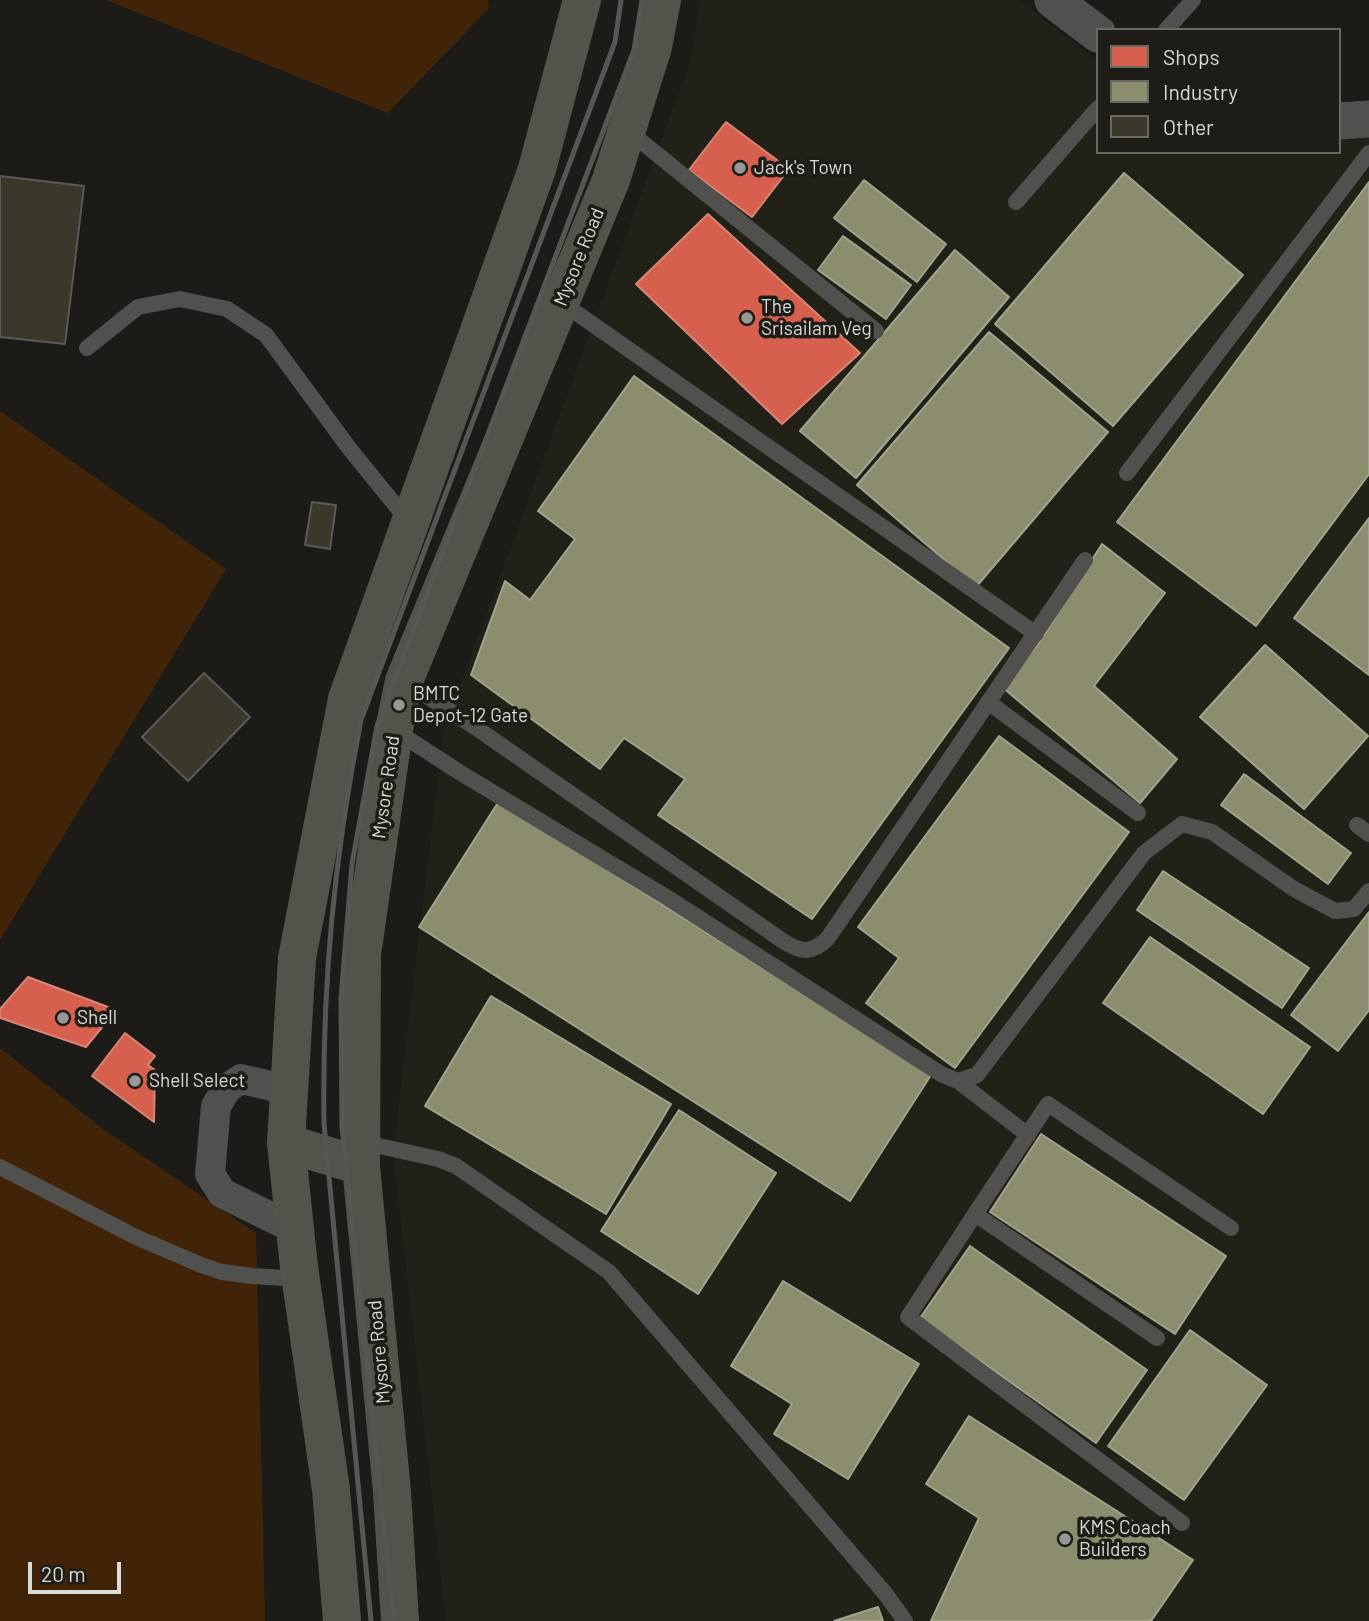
<!DOCTYPE html>
<html>
<head>
<meta charset="utf-8">
<style>
	body { margin:0 }
	#map { position:relative; width:1369px; height:1621px; overflow:hidden; background:#1c1b18; font-family:Barlow,sans-serif }
	canvas { display:block }
	.legend { position:absolute; left:1096px; top:28px; width:245px; height:126px; box-sizing:border-box; background:#1d1c17; border:2px solid #696863; margin:0; padding:9px 12px; list-style:none; font-size:21px; color:#dadad6 }
	.legend li { display:flex; align-items:center; gap:14px; height:35px }
	.legend b { width:35px; border:2px solid #696863 }
	.scale { position:absolute; left:28px; top:1562px; width:93px; height:32px; box-sizing:border-box; border:4px solid #dadad6; border-top:0; padding-left:9px; font-size:21px; line-height:24px; white-space:nowrap; color:#dadad6; -webkit-text-stroke:5px #1d1c17; paint-order:stroke }
</style>
</head>
<body>
<div id="map">
<canvas width="1369" height="1621"></canvas>
<ul class="legend">
<li><b style="height:19px;background:#d6604d"></b>Shops</li>
<li><b style="height:19px;background:#8c8c6e"></b>Industry</li>
<li><b style="height:19px;background:#3c372b"></b>Other</li>
</ul>
<div class="scale">20 m</div>
</div>
<script>
const ctx = document.querySelector('canvas').getContext('2d');
ctx.lineJoin = 'round';
function fill(path, color) { ctx.fillStyle = color; ctx.fill(path, 'evenodd'); }
function trace(path, color, width, dash) { ctx.strokeStyle = color; ctx.lineWidth = width; ctx.lineCap = dash ? 'butt' : 'round'; ctx.setLineDash(dash || []); ctx.stroke(path); }
function write(font, color, halo, rows, align = 'center') {
  ctx.font = font + ' Barlow,sans-serif'; ctx.lineWidth = 7; ctx.setLineDash([]); ctx.textBaseline = 'middle'; ctx.strokeStyle = halo; ctx.fillStyle = color; for (const [text, x, y, turn = 0] of rows) {
    ctx.save(); ctx.translate(x, y); ctx.rotate((+turn || 0) * Math.PI / 180); ctx.textAlign = isNaN(turn) ? turn : align; if (halo) ctx.strokeText(text, 0, 0); ctx.fillText(text, 0, 0); ctx.restore();
  }
}
fill(new Path2D(`
	M 700,0 L 1020,0 L 1098,63 L 1098,152 L 1339,152 L 1339,139 L 1369,135 L 1369,1621 L 446,1621 L 393,1152 L 444,728 L 691,59 Z`), '#222118');
fill(new Path2D(`
	M 106,0 L 488,0 L 489,8 L 388,113 Z
	M 0,411 L 226,569 L 0,940 Z
	M 0,1048 L 103,1129 L 256,1233 L 265,1621 L 0,1621 Z`), '#412408');
const shops = new Path2D(`
	M 726,122 L 789,169 L 752,217 L 689,170 Z
	M 708,214 L 860,353 L 782,424 L 636,284 Z
	M 28,977 L 116,1010 L 86,1047 L 0,1018 L 0,1009 Z
	M 125,1033 L 155,1056 L 148,1065 L 155,1070 L 154,1122 L 92,1076 Z`);
fill(shops, '#d6604d');
trace(shops, '#d78576', 2);
const industry = new Path2D(`
	M 1124,173 L 1243,275 L 1113,426 L 995,324 Z
	M 864,180 L 946,244 L 917,282 L 834,218 Z
	M 1369,182 L 1369,474 L 1256,626 L 1117,522 Z
	M 843,236 L 911,285 L 886,319 L 818,270 Z
	M 955,250 L 1009,297 L 856,478 L 800,431 Z
	M 989,332 L 1108,432 L 976,587 L 857,485 Z
	M 634,376 L 1009,648 L 812,919 L 658,815 L 685,779 L 624,738 L 600,769 L 471,675 L 505,581 L 530,600 L 575,539 L 538,511 Z
	M 1369,518 L 1369,675 L 1294,618 Z
	M 1102,544 L 1165,593 L 1094,686 L 1177,759 L 1140,803 L 1002,687 L 1039,643 Z
	M 1265,645 L 1368,736 L 1304,809 L 1200,717 Z
	M 999,736 L 1129,832 L 955,1068 L 866,1003 L 899,958 L 858,927 Z
	M 1244,774 L 1351,853 L 1328,884 L 1221,805 Z
	M 499,801 L 931,1075 L 850,1201 L 419,927 Z
	M 1163,871 L 1309,968 L 1282,1008 L 1137,910 Z
	M 1369,912 L 1369,1010 L 1338,1051 L 1291,1015 Z
	M 1150,937 L 1310,1047 L 1263,1114 L 1103,1003 Z
	M 491,996 L 671,1104 L 606,1214 L 425,1106 Z
	M 679,1110 L 776,1173 L 698,1294 L 601,1231 Z
	M 1041,1134 L 1226,1256 L 1175,1334 L 990,1212 Z
	M 970,1246 L 1147,1370 L 1096,1443 L 920,1318 Z
	M 783,1281 L 919,1364 L 848,1479 L 774,1434 L 792,1404 L 731,1366 Z
	M 1190,1330 L 1267,1385 L 1184,1500 L 1108,1446 Z
	M 969,1416 L 1193,1560 L 1151,1621 L 931,1621 L 979,1518 L 926,1484 Z
	M 878,1607 L 883,1621 L 834,1621 Z`);
fill(industry, '#8c8c6e');
trace(industry, '#a3a38d', 2);
const building = new Path2D(`
	M 0,176 L 84,186 L 65,344 L 0,337 Z
	M 312,502 L 336,505 L 330,549 L 305,545 Z
	M 204,673 L 250,717 L 188,781 L 142,737 Z`);
fill(building, '#3c372b');
trace(building, '#5a5957', 2);
trace(new Path2D(`
	M 1166,30 L 1193,0
	M 627,130 L 876,331
	M 1016,202 L 1098,108
	M 578,314 L 1036,634
	M 87,348 L 138,307 L 180,299 L 227,309 L 266,335 L 349,448 L 409,522
	M 1127,473 L 1369,153
	M 405,682 L 472,725 L 783,941 C 801,953 812,954 828,938 L 1085,560
	M 988,702 L 1138,813
	M 396,731 L 459,772 L 668,898 L 941,1074 L 958,1081 L 977,1075 L 1144,853 L 1182,824 L 1212,832 L 1294,889 L 1335,911 L 1354,909 L 1369,891
	M 1357,825 L 1369,834
	M 958,1081 L 1028,1135
	M 361,1142 L 438,1159 L 456,1166 L 609,1272 L 884,1592 L 905,1621
	M 0,1167 L 136,1237 L 201,1265 L 222,1272 L 252,1276 L 301,1279
	M 975,1214 L 1048,1104 L 1231,1228
	M 1157,1338 L 975,1214 L 908,1317 L 1182,1523`), '#50504e', 16);
trace(new Path2D(`
	M 289,1090 L 241,1079 L 227,1088 L 216,1106 L 210,1174 L 222,1193 L 295,1229`), '#50504e', 30);
trace(new Path2D(`
	M 1053,0 L 1098,34
	M 1339,121 L 1369,119`), '#50504e', 37);
trace(new Path2D(`
	M 286,1143 L 361,1166
	M 342,1621 L 331,1490 L 299,1267 L 286,1143 L 297,958 L 347,699 L 537,169 L 582,0
	M 400,1621 L 392,1492 L 361,1166 L 362,955 L 394,730 L 404,681 L 611,180 L 653,47 L 662,0`), '#50544a', 38);
trace(new Path2D(`
	M 371,1621 L 324,1124 C 322,984 334,858 361,720 L 615,42 L 621,0
	M 394,1621 L 342,1127 L 341,998 L 352,864 L 377,726 L 634,50 L 642,0`), '#565654', 5);
for (const [x, y, r, color] of [
	[740,168,7,"#989794"],
	[747,318,7,"#989794"],
	[399,705,7,"#989794"],
	[63,1018,7,"#989794"],
	[135,1081,7,"#989794"],
	[1065,1539,7,"#989794"]
]) { const dot = new Path2D(); dot.arc(x, y, r, 0, 2 * Math.PI); ctx.fillStyle = color; ctx.fill(dot); trace(dot, '#1d1c17', 2.5); }
write('19px', '#dadad6', '#1d1c17', [
	["Jack's Town",754,168],
	["The",761,307],
	["Srisailam Veg",761,329],
	["BMTC",413,694],
	["Depot-12 Gate",413,716],
	["Shell",77,1018],
	["Shell Select",149,1081],
	["KMS Coach",1079,1528],
	["Builders",1079,1550]
], 'left');
write('19px', '#dadad6', '#1d1c17', [
	["Mysore Road",579,257,-68],
	["Mysore Road",386,787,-82],
	["Mysore Road",379,1352,-95]
]);
</script>
</body>
</html>
